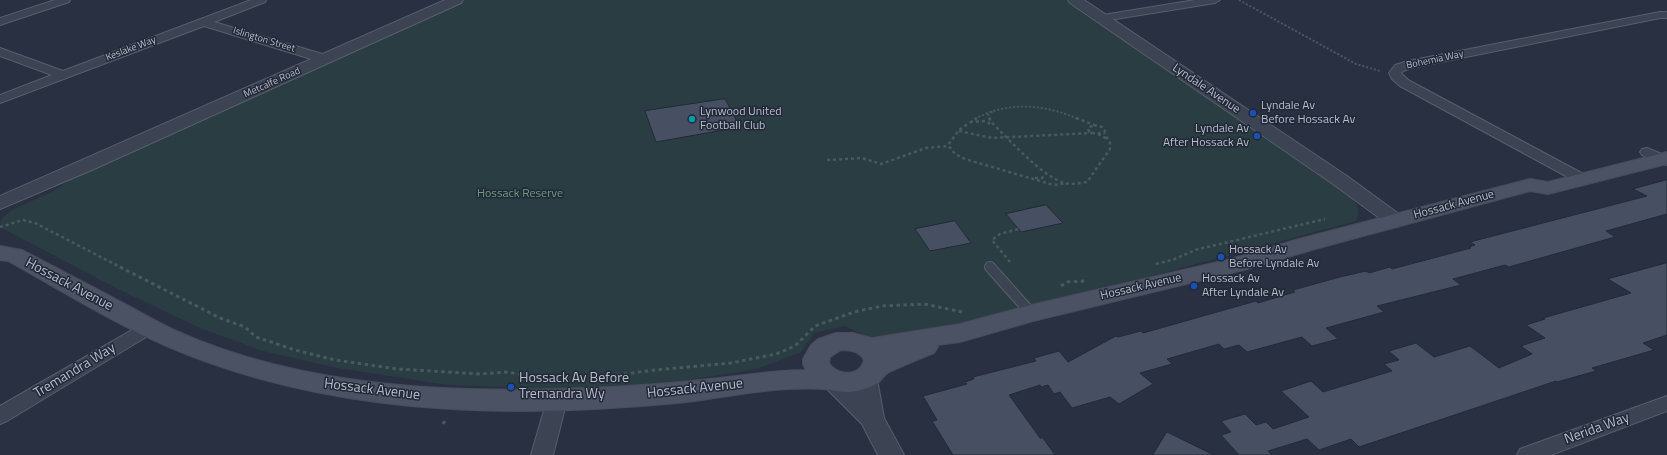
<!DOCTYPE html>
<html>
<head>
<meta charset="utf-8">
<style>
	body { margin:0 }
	canvas { display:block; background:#283042 }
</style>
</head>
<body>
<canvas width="1667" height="455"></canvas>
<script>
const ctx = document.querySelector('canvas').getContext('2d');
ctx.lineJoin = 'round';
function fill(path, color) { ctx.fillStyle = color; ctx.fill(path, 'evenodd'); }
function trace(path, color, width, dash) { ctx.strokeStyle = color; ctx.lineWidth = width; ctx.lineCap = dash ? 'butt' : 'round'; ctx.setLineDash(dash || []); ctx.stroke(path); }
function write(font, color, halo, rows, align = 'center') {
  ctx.font = font + ' "Titillium Web",sans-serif'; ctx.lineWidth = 3; ctx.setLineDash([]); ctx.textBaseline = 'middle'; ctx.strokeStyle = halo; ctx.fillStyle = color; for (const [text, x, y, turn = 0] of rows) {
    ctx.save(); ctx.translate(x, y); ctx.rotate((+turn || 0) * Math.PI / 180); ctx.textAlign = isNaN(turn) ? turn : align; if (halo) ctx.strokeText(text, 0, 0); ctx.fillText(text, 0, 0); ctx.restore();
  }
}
fill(new Path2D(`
	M 462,0 L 1067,0 L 1341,188 C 1351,198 1364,206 1356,221 L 1089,293 L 934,329 L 869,337 L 845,326 L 814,333 L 801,352 L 757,369 L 688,380 L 617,386 L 558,389 L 448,385 L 338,368 L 263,351 L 200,328 L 116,288 L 0,227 L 1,219 L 12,210 L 54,191 L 90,166 Z`), '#2a3d43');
const building = new Path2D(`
	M 725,99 L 740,127 L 656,142 L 645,111 Z
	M 1667,180 L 1667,214 L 1606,231 L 1615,237 L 1509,267 L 1505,265 L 1453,279 L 1461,285 L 1377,306 L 1384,312 L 1326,328 L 1338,339 L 1312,346 L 1302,337 L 1247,352 L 1239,345 L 1224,349 L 1219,344 L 1167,359 L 1172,364 L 1140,373 L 1153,384 L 1119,404 L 1110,397 L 1072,408 L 1060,392 L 1054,394 L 1048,385 L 1041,387 L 1040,385 L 1009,395 L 1040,438 L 1043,438 L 1055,455 L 953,455 L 932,421 L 937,420 L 923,396 L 967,384 L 965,382 L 974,379 L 973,377 L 1036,361 L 1034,358 L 1059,351 L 1068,362 L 1116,336 L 1118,337 L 1141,331 L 1143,333 L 1256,301 L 1258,303 L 1295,292 L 1293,290 L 1340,277 L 1366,271 L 1369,273 L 1390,267 L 1392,269 L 1471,248 L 1469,247 L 1475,245 L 1470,242 L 1647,196 L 1633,189 Z
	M 1046,205 L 1063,223 L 1021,232 L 1006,214 Z
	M 955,221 L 971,243 L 930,251 L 915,229 Z
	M 1667,263 L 1667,335 L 1643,343 L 1654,350 L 1592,368 L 1596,371 L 1557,382 L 1556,381 L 1359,447 L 1351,439 L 1319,450 L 1307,439 L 1268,451 L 1272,455 L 1239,455 L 1221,435 L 1231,432 L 1221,421 L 1245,414 L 1256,425 L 1266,422 L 1273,429 L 1309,417 L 1281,391 L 1311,381 L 1323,392 L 1392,371 L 1384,364 L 1399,360 L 1389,351 L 1416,343 L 1434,357 L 1470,346 L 1499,368 L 1532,354 L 1521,346 L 1545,338 L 1526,325 L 1545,319 L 1543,318 L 1631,293 L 1608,279 Z
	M 1167,432 L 1214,455 L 1153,455 Z`);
fill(building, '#475063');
trace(building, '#232a39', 1);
const service = new Path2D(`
	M 990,267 L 1031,313`);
const minor = new Path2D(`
	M 55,0 L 70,0 L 69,2 L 0,25 L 0,18 Z
	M 251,0 L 266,0 L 265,2 L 214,22 L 329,56 L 331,59 L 329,62 L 321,62 L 204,26 L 0,103 L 0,95 L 52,75 L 0,56 L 0,48 L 63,71 Z
	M 1195,0 L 1220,0 L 1215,3 L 1103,21 L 1097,18 L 1103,15 Z
	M 1660,12 L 1667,12 L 1667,18 L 1660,18 L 1411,68 L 1403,71 L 1401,73 L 1408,80 L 1587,176 L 1589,179 L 1587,182 L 1582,183 L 1577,182 L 1400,86 L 1392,79 L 1389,73 L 1395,65 L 1408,61 Z
	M 1647,148 L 1667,156 L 1667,165 L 1642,155 L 1640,152 L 1642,149 Z
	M 150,321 L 156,323 L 159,327 L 156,331 L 7,421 L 0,424 L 0,406 L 144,323 Z
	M 557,393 L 564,395 L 567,400 L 553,455 L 531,455 L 547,400 L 550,395 Z
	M 1667,396 L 1667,411 L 1551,455 L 1517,455 L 1520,449 Z`);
const tertiary = new Path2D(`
	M 445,0 L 463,0 L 461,3 L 94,169 L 0,209 L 0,196 Z
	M 1068,0 L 1084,0 L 1347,176 L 1403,217 L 1406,221 L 1403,225 L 1396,227 L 1389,225 L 1333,184 L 1070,3 Z
	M 865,370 L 874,373 L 877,379 L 884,418 L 904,455 L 878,455 L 862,424 L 827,389 L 824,383 L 827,377 C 840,373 845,377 854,385 L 853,379 L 856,373 Z`);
const secondary = new Path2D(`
	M 1667,152 L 1667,164 L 1548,194 L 1530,191 L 1315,249 L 1244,270 L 1033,321 L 960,342 L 937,345 L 938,347 L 934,353 C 919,359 904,365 889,372 C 885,374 883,378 879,382 C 873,387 864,389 857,391 C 844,394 835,390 823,389 C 804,388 784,389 765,391 C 736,394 707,400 678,403 C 520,418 358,416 207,362 C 137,338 73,297 8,261 L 0,260 L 0,246 L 22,250 C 56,268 90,285 123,303 C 140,312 157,322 174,330 C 308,391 467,394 611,387 C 644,385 676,383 709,379 C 742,376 773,370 806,370 L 803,364 L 803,359 L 811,345 L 818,339 L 836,333 L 853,333 L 872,338 L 960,324 L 1031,305 L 1231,259 L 1299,239 L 1530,179 L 1548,182 ZM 841,350 C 850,350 859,351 864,360 C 860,377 837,376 829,363 L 830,357 Z`);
trace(service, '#575e6c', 12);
trace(minor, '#575e6c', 2);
trace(tertiary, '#575e6c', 2);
trace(secondary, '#464c5b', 2);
trace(new Path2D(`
	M 1239,0 L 1356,64 L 1380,71
	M 975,119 C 1007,101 1045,104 1078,119
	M 990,119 L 988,115 L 993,111`), '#485a5f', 2, [2, 2]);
trace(new Path2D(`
	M 977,118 L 959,130 L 948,145 L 955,154 L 965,159 L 1050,184 L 1059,185 L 1064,183
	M 989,118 L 991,122 C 1009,139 1042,177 1065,183 C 1072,185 1080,183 1087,182 L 1110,149 L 1110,143 L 1104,133
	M 1076,118 L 1094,125
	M 970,122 L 985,121 L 991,124
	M 1094,125 L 1102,127 L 1105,131 L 1097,134 L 1089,132 L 1088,128 Z
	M 959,131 L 992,138 L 1092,133
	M 1098,134 L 1107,139
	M 827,160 L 862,158 L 881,164 L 926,148 L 949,146
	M 1035,178 L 1042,178 L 1047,173
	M 0,227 L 23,220 L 35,223 L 122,268
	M 1010,262 L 992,240 L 1000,234 L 1019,229
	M 1156,264 L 1175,259 L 1195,250 L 1325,219`), '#485a5f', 2.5, [3, 3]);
trace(new Path2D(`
	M 120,267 L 220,318 L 245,327 L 256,337 L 295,350 L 335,360 L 397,369 L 481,374 L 508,372 L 522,375 L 529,379
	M 1061,286 L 1067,282 L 1085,281
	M 617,375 L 655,370 L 731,363 L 776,354 L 795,346 L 815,326 L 854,312 L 882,306 L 924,304 L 962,312
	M 443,424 L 447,418`), '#485a5f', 3, [3.5, 3.5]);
trace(service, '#3c4352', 10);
fill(minor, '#3c4352');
fill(tertiary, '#3c4352');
fill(secondary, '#4a5264');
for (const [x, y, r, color] of [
	[1253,113,4,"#1a4fb4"],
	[692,119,4,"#0f9aa8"],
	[1257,136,4,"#1a4fb4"],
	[1221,257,4,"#1a4fb4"],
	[1194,286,4,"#1a4fb4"],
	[511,387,4,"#1a4fb4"]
]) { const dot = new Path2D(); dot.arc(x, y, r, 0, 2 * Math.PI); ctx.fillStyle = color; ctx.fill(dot); trace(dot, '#212837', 1.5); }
write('10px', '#b9becb', '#212837', [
	["Islington Street",264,40,17],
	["Keslake Way",131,49,-21],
	["Bohemia Way",1435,60,-12],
	["Metcalfe Road",272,83,-24]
]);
write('12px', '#b9becb', '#212837', [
	["Lyndale Avenue",1206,89,34],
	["Hossack Avenue",1454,205,-15],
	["Hossack Avenue",1141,287,-13]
]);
write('12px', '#b9becb', '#212837', [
	["Lyndale Av",1261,106],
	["Before Hossack Av",1261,120],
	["Lynwood United",700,112],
	["Football Club",700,126],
	["Lyndale Av",1249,129,"right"],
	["After Hossack Av",1249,143,"right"],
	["Hossack Av",1229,250],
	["Before Lyndale Av",1229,264],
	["Hossack Av",1202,279],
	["After Lyndale Av",1202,293]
], 'left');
write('12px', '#719b7f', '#212837', [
	["Hossack Reserve",520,194]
]);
write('14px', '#b9becb', '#212837', [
	["Hossack Avenue",69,285,28],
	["Tremandra Way",75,371,-31],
	["Hossack Avenue",695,389,-6],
	["Hossack Avenue",372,390,7],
	["Nerida Way",1597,429,-20]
]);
write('14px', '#b9becb', '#212837', [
	["Hossack Av Before",519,379],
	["Tremandra Wy",519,395]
], 'left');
</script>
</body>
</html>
